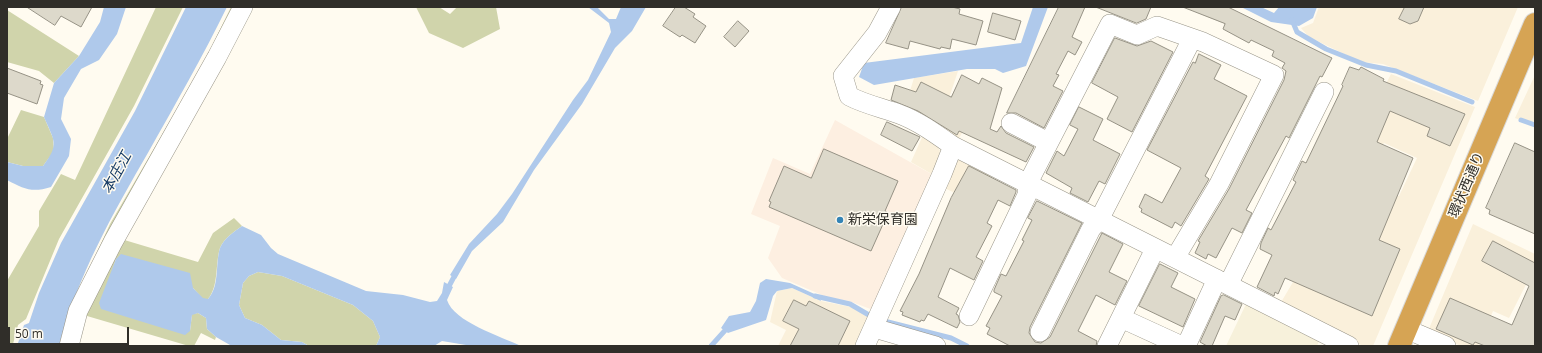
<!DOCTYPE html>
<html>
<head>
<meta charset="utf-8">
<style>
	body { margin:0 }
	#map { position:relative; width:1542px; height:353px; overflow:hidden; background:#fffbf0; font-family:"Open Sans",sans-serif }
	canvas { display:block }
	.frame { position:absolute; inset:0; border:8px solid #302e29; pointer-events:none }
	.scale { position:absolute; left:8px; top:327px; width:121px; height:18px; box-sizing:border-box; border:2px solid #302e29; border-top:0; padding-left:5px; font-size:12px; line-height:14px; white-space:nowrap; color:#302e29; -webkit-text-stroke:3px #fffbf0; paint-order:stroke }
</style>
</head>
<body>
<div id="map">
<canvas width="1542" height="353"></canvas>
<div class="frame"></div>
<div class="scale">50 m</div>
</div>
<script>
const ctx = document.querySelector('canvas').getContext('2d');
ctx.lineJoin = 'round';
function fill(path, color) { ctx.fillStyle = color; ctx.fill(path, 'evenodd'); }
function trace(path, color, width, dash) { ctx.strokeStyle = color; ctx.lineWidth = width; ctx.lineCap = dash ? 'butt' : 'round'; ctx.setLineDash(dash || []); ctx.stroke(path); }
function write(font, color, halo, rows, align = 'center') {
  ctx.font = font + ' "Open Sans","Noto Sans JP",sans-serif'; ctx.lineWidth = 3; ctx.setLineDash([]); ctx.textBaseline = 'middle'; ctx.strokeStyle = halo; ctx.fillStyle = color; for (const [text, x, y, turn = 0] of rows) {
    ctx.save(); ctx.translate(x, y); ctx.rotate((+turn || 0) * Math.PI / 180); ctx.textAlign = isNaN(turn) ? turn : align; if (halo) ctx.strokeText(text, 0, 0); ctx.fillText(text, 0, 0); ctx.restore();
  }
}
fill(new Path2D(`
	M 1319,7 L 1518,7 L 1478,101 L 1383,64 L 1361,62 L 1309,37 L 1301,28 L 1313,23 Z
	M 958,71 L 949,98 L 974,112 L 958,140 L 904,110 L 914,78 Z
	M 1391,74 L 1475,107 L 1373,346 L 1363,346 L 1280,304 L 1306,260 L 1345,174 L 1399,196 L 1417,158 L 1384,143 L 1379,148 L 1358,139 Z
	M 1535,75 L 1535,125 L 1515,118 Z
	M 924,133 L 935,140 L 940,151 L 935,176 L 911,162 Z
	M 964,158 L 993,173 L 979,204 L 942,187 L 955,159 Z
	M 1473,224 L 1535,254 L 1535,267 L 1509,318 L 1493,311 L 1478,346 L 1461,346 L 1428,331 Z
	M 792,288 L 821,301 L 851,307 L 872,319 L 859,346 L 778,346 L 786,330 L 770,322 L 777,291 Z`), '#faf0db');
fill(new Path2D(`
	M 1247,302 L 1320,339 L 1317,346 L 1226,346 Z`), '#f7f1db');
fill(new Path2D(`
	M 835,120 L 935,176 L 876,311 L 849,301 L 829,298 L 782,278 L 768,258 L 780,226 L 751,214 L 773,158 L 810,174 Z`), '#fdefe1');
fill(new Path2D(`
	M 156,7 L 183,7 L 134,106 L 59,239 L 26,319 L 18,325 L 13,344 L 15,346 L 7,346 L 7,281 L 39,226 L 39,211 L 61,174 L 75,180 Z
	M 231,7 L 251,7 L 121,239 L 198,262 L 213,233 L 234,218 L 242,226 C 234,232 224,238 220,248 C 215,264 219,286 208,299 L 203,299 L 193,288 L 116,259 L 110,278 L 190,331 L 192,314 L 198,313 L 206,318 L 207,329 L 216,337 L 215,340 L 201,333 L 194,346 L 189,346 L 70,311 L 110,224 L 202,66 Z
	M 416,7 L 439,7 L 450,14 L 457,7 L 496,7 L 500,29 L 463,48 L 429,33 Z
	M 7,10 L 79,56 L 54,83 L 39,71 L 7,62 Z
	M 21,110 L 44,117 L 53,138 L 54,151 L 43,166 L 23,166 L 7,162 L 7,139 Z
	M 258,272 L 282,276 L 353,305 L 373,321 L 380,337 L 376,346 L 309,346 L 302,342 L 281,340 L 262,325 L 245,318 L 239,305 L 243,283 L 249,276 Z`), '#d0d4ab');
fill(new Path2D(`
	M 104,7 L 126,7 L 117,34 L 99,60 L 81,69 L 64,98 L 61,119 L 71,139 L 69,156 L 51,187 C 32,193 24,189 7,180 L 7,162 L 23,166 L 43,166 C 60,144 54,141 44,117 L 54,83 L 79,56 L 100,22 Z
	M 186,7 L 227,7 C 203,56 176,103 149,151 C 112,215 78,275 59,346 L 20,346 L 18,343 L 24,325 L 29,323 L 39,293 L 61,243 L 135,111 Z
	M 588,7 L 597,7 L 609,19 L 616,19 L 621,7 L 646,7 L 632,31 L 615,48 L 582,104 L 534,170 L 503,222 L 472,251 L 456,279 L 450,275 L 469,244 L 497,214 L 512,194 L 573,100 L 588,80 L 611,32 L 609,23 Z
	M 1033,7 L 1048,7 L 1026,66 L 1003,73 L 995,69 L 967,69 L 874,85 L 859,77 L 864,63 L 1021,43 Z
	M 1241,7 L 1261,7 L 1274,13 L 1279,7 L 1317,7 L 1313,18 L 1299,26 L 1271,22 Z
	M 242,226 L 261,235 L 271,248 L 278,254 L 366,291 L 403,295 L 430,302 L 437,301 L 442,293 L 444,282 L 453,287 L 447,300 C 454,322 500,336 521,346 L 472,346 L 442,341 L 434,346 L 376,346 L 380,337 L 373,321 L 353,305 L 282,276 L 258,272 L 249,276 L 243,283 L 239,305 L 245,318 L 262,325 L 281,340 L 302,342 L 309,346 L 230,345 L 216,337 L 207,329 L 206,318 L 198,313 L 192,315 L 190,331 L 185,335 L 101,309 L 99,303 L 116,259 L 121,254 L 190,273 L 193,288 L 203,298 L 208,299 C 220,286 215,264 220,248 C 224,238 234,232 242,226 Z
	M 766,279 L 790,283 L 819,296 L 821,301 L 792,288 L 777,291 L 773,296 L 766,320 L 728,333 L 721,328 L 729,316 L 750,312 L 756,301 L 760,283 Z`), '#afc9eb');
trace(new Path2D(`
	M 1292,20 L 1297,32 L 1326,49 L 1366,65 L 1396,71 L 1472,102
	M 1521,120 L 1535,125
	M 447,290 L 456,273
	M 815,296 L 850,304 L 874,318
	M 884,321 L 951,338 L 967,346
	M 711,346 L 729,326`), '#afc9eb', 5);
const building = new Path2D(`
	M 27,7 L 92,7 L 81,27 L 61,16 L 55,25 Z
	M 676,7 L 684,7 L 695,14 L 693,17 L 706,26 L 695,43 L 682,35 L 680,37 L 663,26 Z
	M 902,7 L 952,7 L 960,9 L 959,14 L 983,21 L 976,45 L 952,39 L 950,49 L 941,47 L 940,49 L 910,41 L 908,49 L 886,43 Z
	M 1059,7 L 1085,7 L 1072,37 L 1082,42 L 1075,55 L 1068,51 L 1056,74 L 1059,75 L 1053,86 L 1063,91 L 1044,128 L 1016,113 L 1007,113 Z
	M 1096,7 L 1151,7 L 1146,19 L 1137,23 Z
	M 1183,7 L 1228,7 L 1332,58 L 1322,77 L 1320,76 L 1289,138 L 1286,136 L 1246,210 L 1252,213 L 1242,233 L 1232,228 L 1216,258 L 1208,254 L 1206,259 L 1195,253 L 1200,242 L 1198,241 L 1229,189 L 1284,80 L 1286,71 L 1282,68 L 1285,63 L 1272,56 L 1274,51 L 1251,40 L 1249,43 L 1223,29 L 1225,24 Z
	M 1405,7 L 1424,7 L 1418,21 L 1410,24 L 1399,19 Z
	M 993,13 L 1021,21 L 1015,40 L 988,32 Z
	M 738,21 L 749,31 L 735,47 L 724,37 Z
	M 1115,38 L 1137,46 L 1151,41 L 1173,52 L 1132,132 L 1107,119 L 1118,97 L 1092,83 Z
	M 1199,54 L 1221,65 L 1214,79 L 1247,96 L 1205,176 L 1209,179 L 1181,226 L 1175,222 L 1172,228 L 1141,212 L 1142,209 L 1139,207 L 1145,194 L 1162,203 L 1181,168 L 1147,150 L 1193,62 L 1195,63 Z
	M 1350,67 L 1359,70 L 1361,67 L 1384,79 L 1383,81 L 1465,114 L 1450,146 L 1427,136 L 1430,128 L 1390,111 L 1377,142 L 1413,158 L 1379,240 L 1400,249 L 1372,316 L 1285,278 L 1278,294 L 1275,292 L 1274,296 L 1257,287 L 1272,255 L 1260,249 L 1261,243 L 1268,228 L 1271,230 L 1296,182 L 1293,180 L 1302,161 L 1306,163 L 1343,86 L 1342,85 Z
	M 7,68 L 41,81 L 40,84 L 43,85 L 37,104 L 7,93 Z
	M 962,75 L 979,84 L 982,78 L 1002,88 L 990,129 L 997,132 L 1001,126 L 1006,133 L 1034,147 L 1026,162 L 959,131 L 957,135 L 918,111 L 891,100 L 895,85 L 916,92 L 921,82 L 951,97 Z
	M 1079,107 L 1103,119 L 1093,140 L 1120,154 L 1105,184 L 1099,181 L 1088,202 L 1070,193 L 1072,188 L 1046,173 L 1057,151 L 1064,156 L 1078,129 L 1070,125 Z
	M 887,122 L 920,137 L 912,151 L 881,135 Z
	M 1515,143 L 1535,152 L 1535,234 L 1489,214 L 1490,210 L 1486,208 Z
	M 824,149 L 898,181 L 885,211 L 888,213 L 871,251 L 769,207 L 771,202 L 769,201 L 784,166 L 811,178 Z
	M 969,166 L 1016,190 L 1016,192 L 1010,206 L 998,200 L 987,223 L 992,226 L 976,257 L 983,261 L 974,280 L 950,268 L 938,297 L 959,308 L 956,314 L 958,315 L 960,322 L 957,328 L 928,314 L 924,321 L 921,320 L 920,322 L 902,315 L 903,312 L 900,311 L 919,274 L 951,198 Z
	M 1037,201 L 1082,223 L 1030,327 L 1029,333 L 1035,342 L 1041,343 L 1050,337 L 1102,233 L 1123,244 L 1109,272 L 1127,281 L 1115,305 L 1096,295 L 1078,331 L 1097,341 L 1096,346 L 1010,346 L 987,334 L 990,328 L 986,326 L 1002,296 L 994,292 L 994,290 L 1001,274 L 1006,276 L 1024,241 L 1022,240 L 1032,220 L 1028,218 Z
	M 1493,241 L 1535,263 L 1535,346 L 1485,346 L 1475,342 L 1473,345 L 1436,329 L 1450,298 L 1512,325 L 1529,286 L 1482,261 Z
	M 1160,264 L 1178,273 L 1171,287 L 1195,299 L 1183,327 L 1139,306 Z
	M 1224,295 L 1242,304 L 1235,320 L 1225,316 L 1212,346 L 1207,346 L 1200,342 L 1221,296 Z
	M 794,300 L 806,306 L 809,301 L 850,321 L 838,346 L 790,346 L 799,329 L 783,321 Z`);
fill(building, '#ddd9cb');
trace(building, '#969285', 1);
const minor = new Path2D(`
	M 891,7 L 877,33 L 843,76 L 849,96 C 864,104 882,108 899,114 C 918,121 936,134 953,146 L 1349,346
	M 1011,123 L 1048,142
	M 1228,285 L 1324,92
	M 969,316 L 1027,195 L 1028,183 L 1110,24 L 1137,35 L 1157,26 L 1203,42 L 1274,75 L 1219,184 L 1175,258
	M 1121,318 L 1182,346
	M 874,328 L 936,346
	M 1406,329 L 1446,346
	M 1040,332 L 1091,229 L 1099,220 L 1192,39
	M 69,346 L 78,311 L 113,242 L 217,57 L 243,7
	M 865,346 L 942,174 L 953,146
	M 1107,346 L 1155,249
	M 1186,346 L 1217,279`);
const trunk = new Path2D(`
	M 1399,346 L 1535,24`);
trace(minor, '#999588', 20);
trace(trunk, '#dad9d8', 24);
trace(minor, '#fff', 19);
trace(trunk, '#d6a454', 22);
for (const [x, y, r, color] of [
	[840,220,4,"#3484b6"]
]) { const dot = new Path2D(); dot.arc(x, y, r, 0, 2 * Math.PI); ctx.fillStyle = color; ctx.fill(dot); trace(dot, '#fffbf0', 1.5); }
write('14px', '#302e29', '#fffbf0', [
	["環状西通り",1467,185,-67]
]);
write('14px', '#302e29', '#fffbf0', [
	["新栄保育園",848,220]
], 'left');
write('italic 15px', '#163b65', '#fffbf0', [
	["本庄江",117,173,-61]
]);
</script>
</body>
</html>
